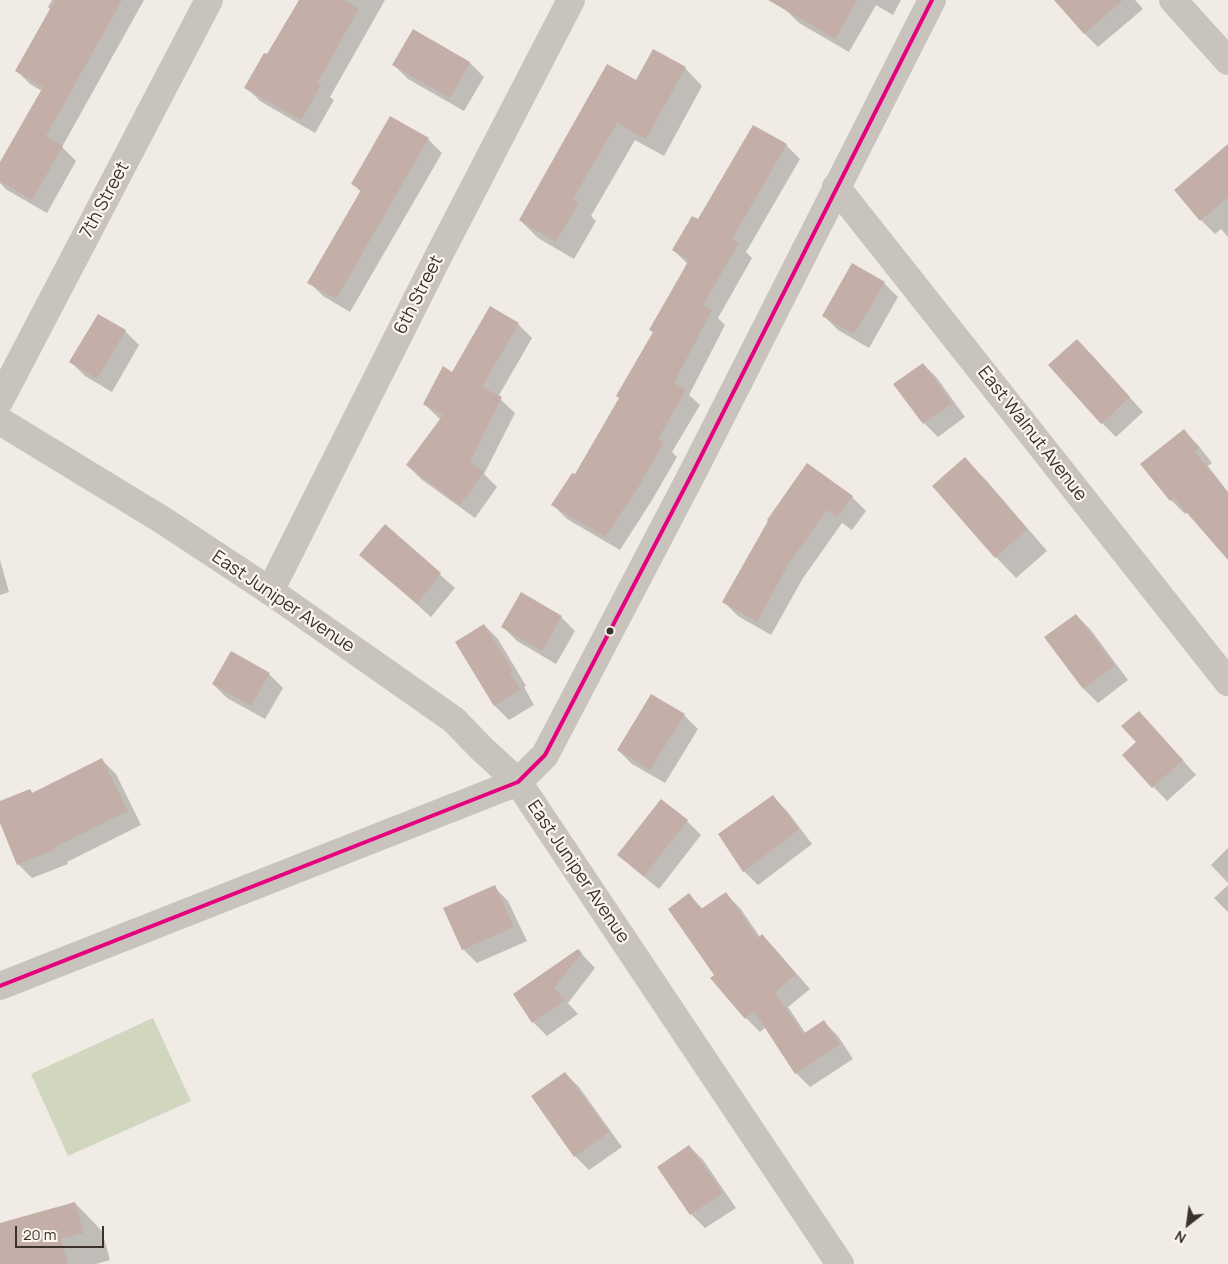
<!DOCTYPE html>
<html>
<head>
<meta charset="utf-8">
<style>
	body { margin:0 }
	#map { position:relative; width:1228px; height:1264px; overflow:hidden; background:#f0ebe5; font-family:Manrope,sans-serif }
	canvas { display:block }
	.north { position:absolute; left:1163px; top:1199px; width:50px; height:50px; -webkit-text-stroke:4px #fbf5ee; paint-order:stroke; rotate:210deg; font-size:14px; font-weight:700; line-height:20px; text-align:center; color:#3b302b }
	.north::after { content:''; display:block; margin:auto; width:18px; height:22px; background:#3b302b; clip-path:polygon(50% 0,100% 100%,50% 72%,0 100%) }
	.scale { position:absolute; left:15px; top:1226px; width:89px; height:22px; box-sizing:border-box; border:2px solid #3b302b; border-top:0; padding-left:6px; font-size:15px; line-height:18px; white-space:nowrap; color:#3b302b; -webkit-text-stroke:4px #fbf5ee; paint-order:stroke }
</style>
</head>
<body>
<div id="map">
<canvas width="1228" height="1264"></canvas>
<div class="north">N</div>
<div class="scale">20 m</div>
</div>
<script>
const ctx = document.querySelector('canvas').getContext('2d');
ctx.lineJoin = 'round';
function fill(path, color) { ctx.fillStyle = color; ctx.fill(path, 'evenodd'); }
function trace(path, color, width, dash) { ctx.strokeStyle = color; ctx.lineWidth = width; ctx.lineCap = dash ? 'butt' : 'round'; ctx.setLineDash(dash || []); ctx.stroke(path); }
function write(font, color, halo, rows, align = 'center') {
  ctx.font = font + ' Manrope,sans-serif'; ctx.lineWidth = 4.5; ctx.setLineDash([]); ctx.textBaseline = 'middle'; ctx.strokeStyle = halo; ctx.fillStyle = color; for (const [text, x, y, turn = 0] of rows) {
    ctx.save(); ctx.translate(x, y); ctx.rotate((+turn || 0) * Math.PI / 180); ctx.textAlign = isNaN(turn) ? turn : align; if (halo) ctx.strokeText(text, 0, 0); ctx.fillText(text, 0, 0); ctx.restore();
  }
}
fill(new Path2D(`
	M 153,1018 L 191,1101 L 68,1156 L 31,1074 Z`), '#d1d6bf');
fill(new Path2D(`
	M 52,0 L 144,0 L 62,147 L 76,161 L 47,213 L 7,190 L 0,183 L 0,164 L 42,91 L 30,84 L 16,70 L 51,10 L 48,7 Z
	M 300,0 L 385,0 L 330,97 L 334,100 L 315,133 L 260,101 L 246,87 L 268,56 Z
	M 791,0 L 901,0 L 893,15 L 876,5 L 849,52 L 799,23 L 785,9 Z
	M 1066,0 L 1135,0 L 1143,9 L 1098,47 L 1084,33 Z
	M 413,31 L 470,63 L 484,77 L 464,111 L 408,79 L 394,65 Z
	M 685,68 L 702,86 L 664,156 L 635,140 L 591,216 L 596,221 L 574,259 L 538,238 L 520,220 L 637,82 Z
	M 428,139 L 442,153 L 350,312 L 323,296 L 309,282 L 361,192 L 353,184 Z
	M 786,145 L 800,159 L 746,252 L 752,258 L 718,318 L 725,325 L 689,395 L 700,405 L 672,452 L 677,457 L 652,500 L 620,550 L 567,519 L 553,505 L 575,476 L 620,398 L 654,333 L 650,329 L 688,264 L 673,250 L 699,221 Z
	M 1228,147 L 1228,237 L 1221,229 L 1215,234 L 1201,220 Z
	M 884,283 L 898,297 L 869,348 L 838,330 L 824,316 Z
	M 518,324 L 532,338 L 498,397 L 515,413 L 484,474 L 497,487 L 475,518 L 421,479 L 407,465 L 441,420 L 424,404 L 453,373 Z
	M 125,331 L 139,345 L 112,392 L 85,376 L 71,362 Z
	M 1091,354 L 1143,412 L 1116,437 L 1102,423 Z
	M 923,364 L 937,378 L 965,417 L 938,437 L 924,423 Z
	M 1184,431 L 1198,445 L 1212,463 L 1208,466 L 1228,492 L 1228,559 L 1188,512 L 1185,514 L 1171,500 Z
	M 965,459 L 986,480 L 1047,551 L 1016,578 L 996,557 Z
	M 852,497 L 866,511 L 852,530 L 842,523 L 803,578 L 771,635 L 738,616 L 724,602 L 770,521 Z
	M 385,526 L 455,588 L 431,617 L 361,554 Z
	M 0,560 L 9,592 L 0,595 Z
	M 1076,615 L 1090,629 L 1128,680 L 1098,703 L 1084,689 L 1046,638 Z
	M 561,617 L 575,631 L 556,664 L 517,641 L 503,627 Z
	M 484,625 L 498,639 L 526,686 L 524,687 L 534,705 L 509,720 L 495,706 L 456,642 Z
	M 269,674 L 283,688 L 265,719 L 227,698 L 213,684 Z
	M 684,715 L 698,729 L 665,783 L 632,764 L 618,750 Z
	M 1152,726 L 1196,775 L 1167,801 L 1123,755 Z
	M 102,760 L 116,774 L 141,825 L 67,862 L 68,864 L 32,878 L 18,864 L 0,819 L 0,802 L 30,790 L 33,794 Z
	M 773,797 L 787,811 L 812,844 L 758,885 L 744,871 Z
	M 687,821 L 701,835 L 659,889 L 633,868 L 619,854 Z
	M 1228,848 L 1228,883 L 1211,865 Z
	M 1228,885 L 1228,912 L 1214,898 Z
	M 494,887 L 508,901 L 527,941 L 477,963 L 463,949 Z
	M 726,894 L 740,908 L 760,937 L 762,936 L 776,950 L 810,989 L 788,1007 L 806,1034 L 824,1022 L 838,1036 L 853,1059 L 810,1087 L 796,1073 L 766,1027 L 760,1032 L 746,1018 L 716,975 L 689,895 L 703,909 Z
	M 578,950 L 595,968 L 568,1003 L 578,1014 L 547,1036 L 533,1022 L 514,995 Z
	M 565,1073 L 579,1087 L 622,1147 L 589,1170 L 575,1156 Z
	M 689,1146 L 703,1160 L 736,1208 L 705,1228 L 691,1214 L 659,1167 Z
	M 75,1203 L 102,1231 L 110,1260 L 96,1264 L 0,1264 L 0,1224 Z`), '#0003');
fill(new Path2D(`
	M 55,0 L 122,0 L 46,136 L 63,146 L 32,200 L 0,181 L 0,162 L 43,87 L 15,71 Z
	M 299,0 L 344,0 L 359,9 L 317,83 L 321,85 L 301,120 L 244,88 L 264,53 L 267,54 Z
	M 768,0 L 857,0 L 835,39 Z
	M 1054,0 L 1123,0 L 1084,34 Z
	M 413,29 L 470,62 L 450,98 L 392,65 Z
	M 653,49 L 686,67 L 646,139 L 617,123 L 573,199 L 579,202 L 556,242 L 519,220 L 607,64 L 636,80 Z
	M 390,116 L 429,138 L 336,299 L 307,283 L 361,190 L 351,184 Z
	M 753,125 L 787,144 L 732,239 L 739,243 L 703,305 L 712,310 L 674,383 L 686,390 L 658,439 L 664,442 L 639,486 L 605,537 L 551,505 L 572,473 L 575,474 L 619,398 L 616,396 L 653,332 L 649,330 L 689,260 L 672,250 L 692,216 L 698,219 Z
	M 1228,144 L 1228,197 L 1200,221 L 1174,190 Z
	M 852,263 L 885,282 L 854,334 L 822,316 Z
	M 490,306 L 519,323 L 482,387 L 502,397 L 470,462 L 484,472 L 460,505 L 406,465 L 443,415 L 423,404 L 443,366 L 452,372 Z
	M 98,314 L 126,330 L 97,379 L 69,362 Z
	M 1077,339 L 1130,397 L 1101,424 L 1048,365 Z
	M 923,363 L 952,403 L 923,424 L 893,384 Z
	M 1184,429 L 1199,448 L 1195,452 L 1228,493 L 1228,560 L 1174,498 L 1170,501 L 1140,464 Z
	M 965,457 L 1027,529 L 995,558 L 932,486 Z
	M 807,463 L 853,496 L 837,517 L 827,510 L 789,563 L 757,622 L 722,602 L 768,521 L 767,520 Z
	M 385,524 L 441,573 L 417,604 L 359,555 Z
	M 521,592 L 562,616 L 542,651 L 501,627 Z
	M 1076,614 L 1115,666 L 1083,689 L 1044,637 Z
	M 484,624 L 513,671 L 510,673 L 521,690 L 494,706 L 455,642 Z
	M 231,651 L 270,673 L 251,706 L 212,684 Z
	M 651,694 L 685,714 L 650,770 L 617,750 Z
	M 1139,711 L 1183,760 L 1152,788 L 1122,755 L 1136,742 L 1121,726 Z
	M 102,758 L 128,811 L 53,848 L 54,850 L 17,865 L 0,823 L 0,801 L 30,789 L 32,793 Z
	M 773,795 L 799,829 L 743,872 L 718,834 Z
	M 661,799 L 688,820 L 644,876 L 617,855 Z
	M 495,885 L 514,927 L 462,950 L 443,908 Z
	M 726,892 L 758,938 L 762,934 L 796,974 L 775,993 L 803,1034 L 824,1020 L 840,1044 L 795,1074 L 754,1011 L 745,1019 L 710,978 L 714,975 L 668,909 L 689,893 L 701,909 Z
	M 578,949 L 582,953 L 554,988 L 565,1000 L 532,1023 L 513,994 Z
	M 565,1072 L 609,1132 L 574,1157 L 531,1096 Z
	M 689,1145 L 723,1193 L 690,1215 L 657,1167 Z
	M 75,1202 L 84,1233 L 61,1239 L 68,1264 L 0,1264 L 0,1223 Z`), '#c3afa7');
trace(new Path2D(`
	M 1173,0 L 1228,61
	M 836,187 L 1228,682
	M 0,400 L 209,0
	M 270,591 L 438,257 L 571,0
	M 0,986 L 518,782`), '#c9c3be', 28);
trace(new Path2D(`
	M 0,421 L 164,521 L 270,591 L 454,720 L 481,748 L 518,782 L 840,1264
	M 518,782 L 545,755 L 693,472 L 932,0`), '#c9c3be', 28);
trace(new Path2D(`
	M 0,986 L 518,782 L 545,755 L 693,472 L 932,0`), '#e5007d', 4);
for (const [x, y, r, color] of [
	[610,631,4.5,"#3b302b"]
]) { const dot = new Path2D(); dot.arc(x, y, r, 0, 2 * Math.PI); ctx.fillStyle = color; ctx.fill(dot); trace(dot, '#fbf5ee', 2); }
write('18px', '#3b302b', '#fbf5ee', [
	["7th Street",105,200,-62],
	["6th Street",419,295,-63],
	["East Walnut Avenue",1032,434,52],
	["East Juniper Avenue",283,602,34],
	["East Juniper Avenue",578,872,56]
]);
</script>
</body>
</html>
